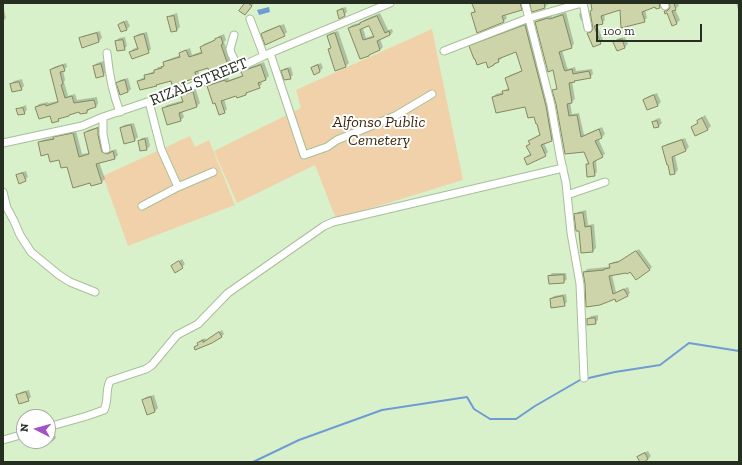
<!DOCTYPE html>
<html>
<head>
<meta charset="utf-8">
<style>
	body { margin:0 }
	#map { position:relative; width:742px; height:465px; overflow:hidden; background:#d9f1cb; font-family:"Zilla Slab",serif }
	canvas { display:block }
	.frame { position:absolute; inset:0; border:4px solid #252e20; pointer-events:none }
	.north { position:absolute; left:16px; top:409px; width:40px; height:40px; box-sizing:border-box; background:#fff; border:1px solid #a8aba6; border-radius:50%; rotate:276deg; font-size:11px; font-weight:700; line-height:16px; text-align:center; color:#252e20 }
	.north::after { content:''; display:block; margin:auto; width:14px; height:18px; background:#a153c5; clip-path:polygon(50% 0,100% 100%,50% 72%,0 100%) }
	.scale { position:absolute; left:596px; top:24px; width:106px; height:18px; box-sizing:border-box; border:2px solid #252e20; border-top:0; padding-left:5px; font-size:12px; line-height:14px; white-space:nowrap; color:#252e20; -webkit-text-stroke:3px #fff; paint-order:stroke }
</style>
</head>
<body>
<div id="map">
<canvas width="742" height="465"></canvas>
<div class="frame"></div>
<div class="north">N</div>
<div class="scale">100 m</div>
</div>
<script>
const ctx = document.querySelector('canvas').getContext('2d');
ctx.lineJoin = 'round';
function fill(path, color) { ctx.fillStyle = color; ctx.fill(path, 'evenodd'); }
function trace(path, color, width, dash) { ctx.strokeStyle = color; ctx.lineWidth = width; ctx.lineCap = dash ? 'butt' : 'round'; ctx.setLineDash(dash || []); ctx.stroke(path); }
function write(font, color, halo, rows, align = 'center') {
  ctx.font = font + ' "Zilla Slab",serif'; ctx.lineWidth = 4; ctx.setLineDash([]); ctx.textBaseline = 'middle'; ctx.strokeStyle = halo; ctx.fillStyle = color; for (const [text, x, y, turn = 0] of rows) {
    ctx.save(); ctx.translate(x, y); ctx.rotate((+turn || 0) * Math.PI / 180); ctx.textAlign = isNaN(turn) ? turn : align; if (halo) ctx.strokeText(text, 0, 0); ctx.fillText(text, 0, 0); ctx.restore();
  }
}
fill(new Path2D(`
	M 432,29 L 463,180 L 336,219 L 315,165 L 237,203 L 214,151 L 301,108 L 296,90 Z
	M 190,136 L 195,147 L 209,140 L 235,205 L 128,246 L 103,176 Z`), '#f0d1a9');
fill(new Path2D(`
	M 269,7 L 270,12 L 259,15 L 257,10 Z`), '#6e9cd3');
fill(new Path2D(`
	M 246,3 L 254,3 L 248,11 Z
	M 473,3 L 524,3 L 524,6 L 521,9 L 505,14 L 507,18 L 504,21 L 472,13 L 475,10 Z
	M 531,3 L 552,3 L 548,4 L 545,7 Z
	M 593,3 L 663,3 L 663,4 L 660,7 L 656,8 L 656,6 L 645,9 L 647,18 L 644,21 L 620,8 L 604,14 L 605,20 L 602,23 L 597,25 L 603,40 L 600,43 L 588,33 L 593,29 L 591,11 L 593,9 L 592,4 Z
	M 670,3 L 678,3 L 679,6 L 675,9 L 680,20 L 677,23 L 673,24 L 667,12 L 665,11 L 668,8 L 671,7 Z
	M 736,3 L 739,3 L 739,10 L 738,10 Z
	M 346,7 L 347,12 L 344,15 L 338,11 L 341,8 Z
	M 4,10 L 6,18 L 3,21 L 3,11 Z
	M 582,11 L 584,18 L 581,21 L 579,14 Z
	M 566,12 L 574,44 L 571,47 L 562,50 L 567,67 L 568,69 L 575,67 L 576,71 L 592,69 L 593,74 L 590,77 L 572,81 L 575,99 L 572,102 L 570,102 L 572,114 L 579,113 L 584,135 L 602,127 L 605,134 L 602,137 L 598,138 L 605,154 L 602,156 L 596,159 L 597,172 L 594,175 L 587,164 L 589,162 L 554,91 L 558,87 L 554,69 L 536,22 L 539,19 L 551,15 L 552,17 Z
	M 177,13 L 180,27 L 177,30 L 168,18 L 171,15 Z
	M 380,13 L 388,30 L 392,29 L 393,32 L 390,35 L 380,39 L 383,47 L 380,50 L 371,53 L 349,28 L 352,25 L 362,22 L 364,20 ZM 370,25 L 374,35 L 366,38 L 363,28 Z
	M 127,20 L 130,26 L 127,29 L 121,31 L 119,25 L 122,22 Z
	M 528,22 L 549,103 L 555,137 L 552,140 L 544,143 L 548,152 L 545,155 L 525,158 L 528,155 L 531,154 L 528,146 L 530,143 L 530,142 L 538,135 L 541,134 L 534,116 L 526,105 L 493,97 L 496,94 L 503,92 L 506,89 L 510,88 L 507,78 L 510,75 L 523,70 L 517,50 L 501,56 L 502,58 L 494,65 L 486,60 L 471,47 L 474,44 Z
	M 284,24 L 287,32 L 284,35 L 262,34 L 265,31 Z
	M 100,31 L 102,38 L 99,41 L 80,39 L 83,36 Z
	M 338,31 L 349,63 L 346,66 L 329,50 L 332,47 L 328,36 L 331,33 Z
	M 147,32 L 151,49 L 148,52 L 130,52 L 133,49 L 138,47 L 135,37 L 138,34 Z
	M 224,34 L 226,40 L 224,42 L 231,61 L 228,64 L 216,69 L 208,67 L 198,70 L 199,74 L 196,77 L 187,80 L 184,83 L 174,87 L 171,80 L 158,83 L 156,85 L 138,81 L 142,78 L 146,77 L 146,76 L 149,73 L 155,71 L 158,67 L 164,66 L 164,63 L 167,60 L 181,55 L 180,54 L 183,51 L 190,48 L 192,55 L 202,51 L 201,47 L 204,44 L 217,39 L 219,36 Z
	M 125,37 L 127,46 L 124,49 L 116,41 L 119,38 Z
	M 625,37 L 628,44 L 625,47 L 614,42 L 617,39 Z
	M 104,61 L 106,72 L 103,75 L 94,66 L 97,63 Z
	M 264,62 L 269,76 L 266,79 L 261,81 L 262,84 L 259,87 L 249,91 L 246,94 L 236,95 L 224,99 L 227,109 L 224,112 L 208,86 L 211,83 L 228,77 L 229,80 L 243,75 L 242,72 L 245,69 Z
	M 66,63 L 67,67 L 63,70 L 65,80 L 64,82 L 68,96 L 75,94 L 77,100 L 97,97 L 98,104 L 95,107 L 90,109 L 87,112 L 80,110 L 61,117 L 58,120 L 36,107 L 39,104 L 48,102 L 48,103 L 58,101 L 51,70 L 54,67 Z
	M 321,63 L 323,68 L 320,71 L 314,73 L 312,68 L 315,65 Z
	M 291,67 L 293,75 L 290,78 L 282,71 L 285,68 Z
	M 128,78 L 131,89 L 128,92 L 117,83 L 120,80 Z
	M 22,79 L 24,86 L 21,89 L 11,84 L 14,81 Z
	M 196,90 L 200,103 L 197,106 L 182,111 L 184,117 L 181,120 L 168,123 L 164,108 L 167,105 L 184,100 L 183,96 L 186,93 Z
	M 657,93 L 661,102 L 658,105 L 648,109 L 644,100 L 647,97 Z
	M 26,105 L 27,110 L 24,113 L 18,110 L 21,107 Z
	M 705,115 L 711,126 L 708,129 L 696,135 L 692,127 L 699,122 L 698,121 L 701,118 Z
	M 660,118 L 662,123 L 659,126 L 653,122 L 656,119 Z
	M 134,123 L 138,137 L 135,140 L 121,128 L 124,125 Z
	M 101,126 L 105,149 L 110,151 L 116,149 L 118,155 L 115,158 L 99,162 L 105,179 L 102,182 L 91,182 L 60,159 L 49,153 L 39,143 L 42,140 L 55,137 L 58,135 L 76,131 L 82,154 L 89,153 L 85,133 L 88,130 Z
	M 148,137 L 150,146 L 147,149 L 139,141 L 142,138 Z
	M 685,138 L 689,147 L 686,150 L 675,155 L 678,170 L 675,173 L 663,147 L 667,144 Z
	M 26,171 L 28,177 L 25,180 L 17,176 L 20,173 Z
	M 586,210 L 588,225 L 594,224 L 596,248 L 593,251 L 582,252 L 580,230 L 575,215 L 578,212 Z
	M 639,249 L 652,267 L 649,270 L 626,271 L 612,275 L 616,292 L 628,287 L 630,293 L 627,296 L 616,298 L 584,272 L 587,269 L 607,267 L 610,266 L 613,262 L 622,260 Z
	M 182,259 L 185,264 L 182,267 L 172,266 Z
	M 552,273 L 566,273 L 567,279 L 564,282 L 549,276 Z
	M 566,294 L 567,302 L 564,305 L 551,299 L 554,296 Z
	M 598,315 L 598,320 L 595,323 L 588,319 L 591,316 Z
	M 222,330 L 224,334 L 222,336 L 212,342 L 195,347 L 199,344 L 198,343 L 201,340 L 205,338 L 206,340 Z
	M 29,390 L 31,397 L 28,400 L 18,395 L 21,392 Z
	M 154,395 L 158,408 L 155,411 L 147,414 L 143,400 L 146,397 Z
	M 53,429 L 56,438 L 53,441 L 41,446 L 39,441 L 48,441 L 48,431 Z
	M 648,451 L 651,456 L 648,459 L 641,462 L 638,457 L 641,454 Z`), '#0003');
trace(new Path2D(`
	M 253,462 L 299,440 L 382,410 L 467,397 L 474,409 L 490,419 L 516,419 L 535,406 L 580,380 L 615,372 L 660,365 L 689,343 L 739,351`), '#6e9cd3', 2);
const building = new Path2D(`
	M 245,3 L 248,3 L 252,6 L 245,15 L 239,11 Z
	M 472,3 L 520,3 L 522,10 L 502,16 L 504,22 L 477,33 L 471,13 L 475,12 Z
	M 530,3 L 544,3 L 545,8 L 532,12 Z
	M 594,3 L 659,3 L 660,8 L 656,9 L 655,7 L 642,12 L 645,22 L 621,28 L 620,10 L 601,16 L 603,24 L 594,26 L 601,44 L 593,47 L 587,33 L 591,32 L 593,29 L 590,11 L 592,10 L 591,4 Z
	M 669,3 L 674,3 L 676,10 L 672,11 L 677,24 L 672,26 L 667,13 L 665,14 L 664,11 L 667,11 L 669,9 L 670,7 Z
	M 343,9 L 345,16 L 339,19 L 337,11 Z
	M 563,15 L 572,48 L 559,52 L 564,69 L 565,71 L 572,69 L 573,74 L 589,71 L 591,78 L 574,81 L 575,82 L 569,83 L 572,103 L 567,104 L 569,116 L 577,115 L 581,137 L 599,129 L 602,138 L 595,141 L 603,157 L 593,162 L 595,176 L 587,177 L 586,164 L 589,164 L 584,152 L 565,154 L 556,104 L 552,90 L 557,89 L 553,70 L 548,72 L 535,22 L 548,18 L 549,19 Z
	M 174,16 L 177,31 L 171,32 L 167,17 Z
	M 377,16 L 385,33 L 389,31 L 390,35 L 377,41 L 380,50 L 369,55 L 369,56 L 360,59 L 348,28 L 360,24 L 360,23 ZM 369,26 L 374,37 L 363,40 L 360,30 Z
	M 124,22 L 127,30 L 121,32 L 118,25 Z
	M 525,25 L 546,106 L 552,141 L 541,145 L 546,156 L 527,165 L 524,158 L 531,155 L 526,146 L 530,144 L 528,141 L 540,135 L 537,124 L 536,124 L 534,117 L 528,118 L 525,107 L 496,113 L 492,97 L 503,94 L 502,91 L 509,90 L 505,78 L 522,71 L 516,52 L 498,59 L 499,62 L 494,64 L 494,65 L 488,68 L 486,62 L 477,65 L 475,59 L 474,59 L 469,46 Z
	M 280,26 L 285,36 L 265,45 L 261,34 Z
	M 97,33 L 99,42 L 82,48 L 79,38 Z
	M 335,33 L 346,67 L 335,71 L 328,49 L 331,48 L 327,36 Z
	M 144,34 L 149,53 L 132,59 L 129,52 L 138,49 L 134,37 Z
	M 221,37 L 223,44 L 221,45 L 228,65 L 217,70 L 209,72 L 208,68 L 195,72 L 196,78 L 183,82 L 184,84 L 173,88 L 171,81 L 156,85 L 157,86 L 140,90 L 137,81 L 145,79 L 144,75 L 154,73 L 154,70 L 162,68 L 161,67 L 164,66 L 163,62 L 180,57 L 179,53 L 186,50 L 189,57 L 202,53 L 200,47 L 215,40 L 215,39 Z
	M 622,39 L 625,48 L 617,51 L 613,42 Z
	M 123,40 L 125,50 L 117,51 L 115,41 Z
	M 101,64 L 104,76 L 96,78 L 93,66 Z
	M 63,65 L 65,71 L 60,72 L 63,84 L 61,85 L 65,98 L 72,96 L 74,103 L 94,100 L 96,107 L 87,110 L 87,113 L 80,114 L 79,112 L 69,115 L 69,116 L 58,119 L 59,121 L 52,123 L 50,116 L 39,119 L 35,107 L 45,104 L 46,106 L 58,102 L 50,70 Z
	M 261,65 L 266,80 L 258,83 L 260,88 L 246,93 L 246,95 L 237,98 L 236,96 L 221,101 L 225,113 L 219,115 L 215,103 L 213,104 L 207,86 L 225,80 L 226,82 L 243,76 L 241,72 Z
	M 318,65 L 320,72 L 314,75 L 311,68 Z
	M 288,69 L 291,79 L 284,80 L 281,71 Z
	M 125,80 L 128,92 L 120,95 L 116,83 Z
	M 19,82 L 22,90 L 12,92 L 10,84 Z
	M 193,92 L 197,107 L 179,113 L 181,121 L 167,125 L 162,108 L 183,102 L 181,96 Z
	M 654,95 L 658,106 L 647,110 L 643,100 Z
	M 23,108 L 25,114 L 18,115 L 16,109 Z
	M 702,118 L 708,130 L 695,136 L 691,127 L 698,123 L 697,121 Z
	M 657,121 L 659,127 L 654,128 L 652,122 Z
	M 131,125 L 135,141 L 124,144 L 120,128 Z
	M 98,128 L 98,135 L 102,152 L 107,154 L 113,151 L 115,159 L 96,164 L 102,183 L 91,186 L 90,183 L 73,188 L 67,167 L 61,168 L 59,160 L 50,162 L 48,154 L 41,156 L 38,142 L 54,139 L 53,137 L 73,133 L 79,157 L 89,154 L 84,133 Z
	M 145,139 L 147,150 L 140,151 L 138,141 Z
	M 682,140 L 686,151 L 672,157 L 675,174 L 670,175 L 668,165 L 667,165 L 662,147 Z
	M 23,173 L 26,181 L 19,184 L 16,175 Z
	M 583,213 L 585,227 L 591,226 L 593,252 L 581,253 L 579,231 L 576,231 L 574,214 Z
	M 636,251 L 650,270 L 636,280 L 630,272 L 627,274 L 626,273 L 609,276 L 613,294 L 624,289 L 628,296 L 616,302 L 615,299 L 600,305 L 586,307 L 585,284 L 583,272 L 604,270 L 604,269 L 610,268 L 609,264 L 618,262 Z
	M 179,261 L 183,268 L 175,273 L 171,266 Z
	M 564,275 L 564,283 L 549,284 L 548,276 Z
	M 563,296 L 565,306 L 551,308 L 550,299 Z
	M 595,318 L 596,324 L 587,325 L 587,319 Z
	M 219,332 L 222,337 L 212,343 L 195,350 L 194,347 L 198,345 L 197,343 L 203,340 L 203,342 Z
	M 26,392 L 29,401 L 19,404 L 16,395 Z
	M 151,397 L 155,412 L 147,415 L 142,400 Z
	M 645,453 L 648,459 L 644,462 L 640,462 L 637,457 Z`);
fill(building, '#ced4a9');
trace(building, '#838860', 1);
const minor = new Path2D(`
	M 525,3 L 551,105 L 560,156 L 566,183 L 571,233 L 580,284 L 584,378
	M 583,3 L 588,28
	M 664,3 L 665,6
	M 250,19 L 264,56
	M 234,35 L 230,49 L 231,53 L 238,68
	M 444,51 L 529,18 L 582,3
	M 107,53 C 109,74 112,92 120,112
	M 270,53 L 304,155 L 327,147 L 337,140 L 395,116 L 432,94
	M 149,102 L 161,149 L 178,187
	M 103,117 L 103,134 L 106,149
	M 3,143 L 82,126 L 103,117 L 180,91 L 238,68 L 270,53 L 390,3
	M 3,192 L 7,208 L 14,221 L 20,235 L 31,252 L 59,275 L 70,282 L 95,292
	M 567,195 L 605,182
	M 142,206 L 178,187 L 213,172
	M 48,427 L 87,416 L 104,410 C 109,401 105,390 110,381 L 146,369 L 152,365 L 177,335 L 198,324 L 228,293 L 324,226 L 333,222 L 563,168
	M 3,440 L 24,434`);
trace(minor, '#a8bf9a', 9);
trace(minor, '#fff', 7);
write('16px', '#252e20', '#fff', [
	["RIZAL STREET",199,82,-22]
]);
write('italic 16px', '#3d290e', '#fff', [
	["Alfonso Public",379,122],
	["Cemetery",379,140]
]);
</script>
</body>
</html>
